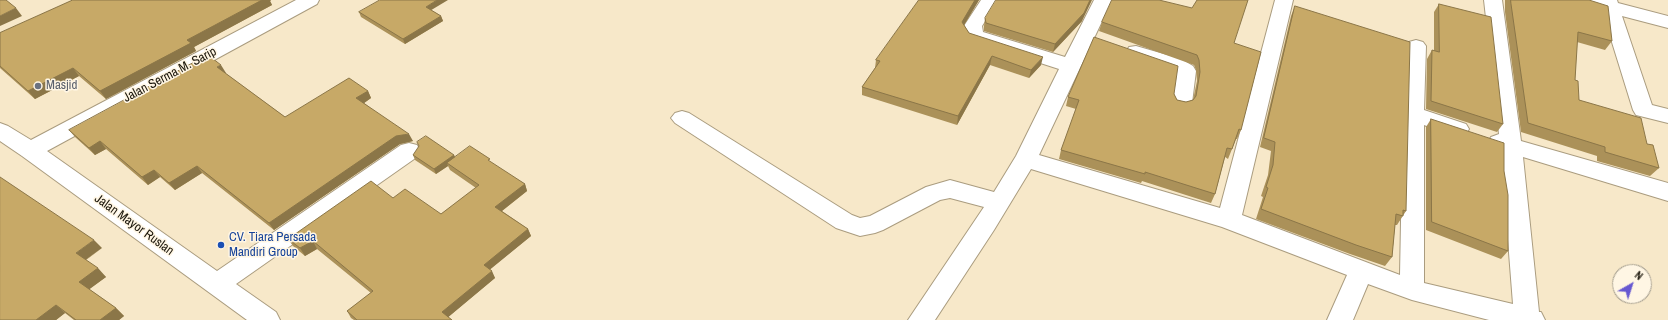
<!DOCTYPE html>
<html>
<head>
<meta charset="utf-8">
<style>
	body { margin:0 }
	#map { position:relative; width:1668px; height:320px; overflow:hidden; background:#f7e8c9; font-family:"Archivo Narrow",sans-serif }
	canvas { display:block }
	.north { position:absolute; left:1612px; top:264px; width:40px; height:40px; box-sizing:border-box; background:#fff6e4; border:1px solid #a39c8d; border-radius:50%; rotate:39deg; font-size:11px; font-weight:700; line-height:16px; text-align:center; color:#1a150a }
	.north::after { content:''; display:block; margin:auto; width:14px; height:18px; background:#6758d1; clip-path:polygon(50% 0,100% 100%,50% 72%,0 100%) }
</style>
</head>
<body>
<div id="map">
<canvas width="1668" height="320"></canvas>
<div class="north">N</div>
</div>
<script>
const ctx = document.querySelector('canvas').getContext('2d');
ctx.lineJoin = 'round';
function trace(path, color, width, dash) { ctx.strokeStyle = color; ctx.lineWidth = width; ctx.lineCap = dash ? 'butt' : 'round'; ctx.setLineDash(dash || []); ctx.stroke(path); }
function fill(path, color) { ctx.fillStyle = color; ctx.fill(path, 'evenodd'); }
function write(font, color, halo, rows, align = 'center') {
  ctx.font = font + ' "Archivo Narrow",sans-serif'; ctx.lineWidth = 3; ctx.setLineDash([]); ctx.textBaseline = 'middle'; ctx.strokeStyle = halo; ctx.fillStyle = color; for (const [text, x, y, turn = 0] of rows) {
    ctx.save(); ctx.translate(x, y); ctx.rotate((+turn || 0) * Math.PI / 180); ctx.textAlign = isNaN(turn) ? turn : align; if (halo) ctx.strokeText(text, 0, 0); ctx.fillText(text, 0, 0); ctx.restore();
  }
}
const street = new Path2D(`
	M 296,0 L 319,0 L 317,4 L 47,151 L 217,271 L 401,145 L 409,143 L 417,145 L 420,151 L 417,157 L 236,284 L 276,312 L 280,320 L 247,320 L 22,156 L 0,141 L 0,123 L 8,126 L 31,140 Z
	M 981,0 L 999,0 L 982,26 L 983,32 L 1065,57 L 1094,0 L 1112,0 L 1039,155 L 1220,208 L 1275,0 L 1293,0 L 1242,215 L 1400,275 L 1403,114 L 1406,46 L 1409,42 L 1416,40 L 1423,42 L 1426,46 L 1424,110 L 1466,124 L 1469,129 L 1466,134 L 1458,137 L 1424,125 L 1424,283 L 1513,304 L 1501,150 L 1491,147 L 1488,142 L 1491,137 L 1499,134 L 1484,0 L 1502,0 L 1521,141 L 1668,183 L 1668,201 L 1523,157 L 1539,312 L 1541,312 L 1545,320 L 1489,320 L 1412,300 L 1368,284 L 1353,320 L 1327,320 L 1347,275 L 1222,227 L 1031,169 L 994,230 L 935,320 L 908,320 L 984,207 L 950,198 L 940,200 L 883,230 L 875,233 L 860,236 L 836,228 L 675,123 L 671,118 L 675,113 L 682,111 L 689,113 L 852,215 L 860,218 L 870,216 L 926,187 L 950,180 L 994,192 L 1016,156 L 1059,69 L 969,40 L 962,31 L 964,26 Z
	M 1576,0 L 1617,0 L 1618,3 L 1668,16 L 1668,28 L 1622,16 L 1652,105 L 1668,109 L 1668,123 L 1636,115 L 1633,110 L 1602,10 L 1578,4 Z
	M 1136,46 L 1181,59 L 1193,66 L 1196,71 L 1192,103 L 1189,108 L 1182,110 L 1175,108 L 1172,103 L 1176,74 L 1167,69 L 1129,57 L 1126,52 L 1129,47 Z`);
trace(street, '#aa9c7f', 2);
fill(street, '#fff');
fill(new Path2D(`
	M 73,0 L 271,0 L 270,1 L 272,5 L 194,47 L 196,51 L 106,99 L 79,76 L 35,99 L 0,68 L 0,33 Z
	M 919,0 L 979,0 L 964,25 L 969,33 L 1041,65 L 1029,78 L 990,65 L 957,125 L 862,95 L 862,87 L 875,68 L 876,60 Z
	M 1505,0 L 1589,0 L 1612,41 L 1605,50 L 1577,42 L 1575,80 L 1579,100 L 1647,144 L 1659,168 L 1650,176 L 1597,161 L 1597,156 L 1521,132 L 1505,12 Z
	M 1439,4 L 1503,124 L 1497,132 L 1426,109 L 1427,59 L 1432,50 L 1434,51 L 1434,12 Z
	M 1295,6 L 1406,211 L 1397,225 L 1395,225 L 1392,257 L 1385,266 L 1350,254 L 1256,219 L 1263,197 L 1261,196 L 1268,175 L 1271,151 L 1260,147 L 1291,16 Z
	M 431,10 L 441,16 L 443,21 L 405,44 L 361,17 L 359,12 Z
	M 985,18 L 1082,21 L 1053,52 L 984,31 L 984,26 Z
	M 1102,22 L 1234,43 L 1241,130 L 1237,139 L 1236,139 L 1228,159 L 1225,157 L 1215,194 L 1211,203 L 1142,181 L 1141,183 L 1059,159 L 1061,150 L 1076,109 L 1066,106 L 1068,97 L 1174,94 L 1177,100 L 1186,102 L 1193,100 L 1197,81 L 1196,70 L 1194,65 L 1099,31 Z
	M 225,73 L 285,117 L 368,91 L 371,98 L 364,103 L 413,141 L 400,144 L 274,230 L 202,173 L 175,190 L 160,177 L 148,185 L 106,149 L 95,155 L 75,137 L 69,130 L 226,73 Z
	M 1431,119 L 1504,171 L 1508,251 L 1501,259 L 1426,230 L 1426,127 Z
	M 413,155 L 454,155 L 455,157 L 491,163 L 525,184 L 527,191 L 502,211 L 528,229 L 531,236 L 490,269 L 495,278 L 448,317 L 452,320 L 354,320 L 351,318 L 347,311 L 371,293 L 317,249 L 305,256 L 293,246 L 288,239 L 393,198 L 441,214 L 476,188 L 450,170 L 448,166 L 436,174 L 415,160 Z
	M 102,248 L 86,260 L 106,277 L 89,289 L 116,308 L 124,316 L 119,320 L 74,320 L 65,313 L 56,320 L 0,320 Z`), '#ab9159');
fill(new Path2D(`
	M 262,0 L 271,0 L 270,1 L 272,5 L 194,47 L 196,51 L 106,99 L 100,91 L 187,40 Z
	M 437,0 L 448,0 L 428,12 L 426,7 Z
	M 975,0 L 979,0 L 961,30 L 962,22 Z
	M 1090,0 L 1092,0 L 1082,21 L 1053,52 L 1055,44 Z
	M 16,8 L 22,16 L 0,26 L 0,16 Z
	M 441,16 L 443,21 L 405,44 L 403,39 Z
	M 992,56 L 990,65 L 957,125 L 958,116 Z
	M 1043,57 L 1041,65 L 1029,78 L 1031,70 Z
	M 221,65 L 226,73 L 222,75 L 217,67 Z
	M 73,68 L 79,76 L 35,99 L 28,91 Z
	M 368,91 L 371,98 L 360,106 L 356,98 Z
	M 409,134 L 413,141 L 400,144 L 274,230 L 269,223 L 396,136 Z
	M 100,141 L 106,149 L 95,155 L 89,148 Z
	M 454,155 L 456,160 L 447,163 L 448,166 L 436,174 L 434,169 Z
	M 197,166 L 202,173 L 175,190 L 169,183 Z
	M 154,170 L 160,177 L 148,185 L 142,177 Z
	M 525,184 L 527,191 L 498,214 L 495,207 Z
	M 528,229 L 531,236 L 487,272 L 484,265 Z
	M 94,240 L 102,248 L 84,261 L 76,253 Z
	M 313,241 L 317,249 L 305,256 L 300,248 Z
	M 98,268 L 106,277 L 87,291 L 79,282 Z
	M 492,271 L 495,278 L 446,319 L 442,312 Z
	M 56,305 L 65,313 L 56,320 L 36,320 Z
	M 116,308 L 124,316 L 119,320 L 100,320 Z`), '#8b7648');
const building = new Path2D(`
	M 0,0 L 6,0 L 16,8 L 0,16 Z
	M 73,0 L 262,0 L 187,40 L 191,43 L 100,91 L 73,68 L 28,91 L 0,66 L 0,33 Z
	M 380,0 L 437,0 L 426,7 L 441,16 L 403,39 L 359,12 Z
	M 919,0 L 975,0 L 962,22 L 969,33 L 1043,57 L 1031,70 L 992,56 L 958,116 L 862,87 L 880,61 L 876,60 Z
	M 996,0 L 1090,0 L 1084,13 L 1055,44 L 986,23 L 985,18 Z
	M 1112,0 L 1159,0 L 1192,8 L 1197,0 L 1248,0 L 1234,43 L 1261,52 L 1241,130 L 1239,129 L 1232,149 L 1227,148 L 1215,194 L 1145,172 L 1145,174 L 1061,150 L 1079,100 L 1068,97 L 1094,37 L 1178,66 L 1174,94 L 1177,100 L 1186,102 L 1193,100 L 1196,96 L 1200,72 L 1199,60 L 1197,55 L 1102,22 Z
	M 1511,0 L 1589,0 L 1608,6 L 1612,41 L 1578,32 L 1575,80 L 1578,81 L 1579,100 L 1641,118 L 1647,144 L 1653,145 L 1659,168 L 1605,152 L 1605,147 L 1528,123 L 1511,4 Z
	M 1439,4 L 1491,17 L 1503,124 L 1431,101 L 1432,50 L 1439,52 Z
	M 1295,6 L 1410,42 L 1406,211 L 1403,210 L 1403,216 L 1396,214 L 1392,257 L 1356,245 L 1261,209 L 1268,188 L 1266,187 L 1273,165 L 1275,142 L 1264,138 Z
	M 208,55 L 221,65 L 217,67 L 285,117 L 349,78 L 368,91 L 356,98 L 409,134 L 396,136 L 269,223 L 197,166 L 169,183 L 154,170 L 142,177 L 100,141 L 89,148 L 69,130 Z
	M 1431,119 L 1504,143 L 1504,171 L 1508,195 L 1508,251 L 1432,222 Z
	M 426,136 L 454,155 L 434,169 L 413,155 L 419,146 L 417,142 Z
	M 470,146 L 490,159 L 488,160 L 525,184 L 495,207 L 528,229 L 484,265 L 492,271 L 442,312 L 452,320 L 357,320 L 347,311 L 373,291 L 313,241 L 300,248 L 288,239 L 371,181 L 393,198 L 405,189 L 441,214 L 479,185 L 447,163 Z
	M 0,177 L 94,240 L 76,253 L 98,268 L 79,282 L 116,308 L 100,320 L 76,320 L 56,305 L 36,320 L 0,320 Z`);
fill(building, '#c7a967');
trace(building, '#8b7648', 1);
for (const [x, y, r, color] of [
	[38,86,4,"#6b7280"],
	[221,245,4,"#1a4fb4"]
]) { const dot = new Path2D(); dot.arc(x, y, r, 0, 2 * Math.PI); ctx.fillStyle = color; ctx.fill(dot); trace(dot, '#fff6e4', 1.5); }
write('13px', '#1a150a', '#fff6e4', [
	["Jalan Serma M. Sarip",170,75,-28],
	["Jalan Mayor Ruslan",134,225,36]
]);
write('13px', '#5b616d', '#fff6e4', [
	["Masjid",46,86]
], 'left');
write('13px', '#164399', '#fff6e4', [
	["CV. Tiara Persada",229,238],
	["Mandiri Group",229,253]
], 'left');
</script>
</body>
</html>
